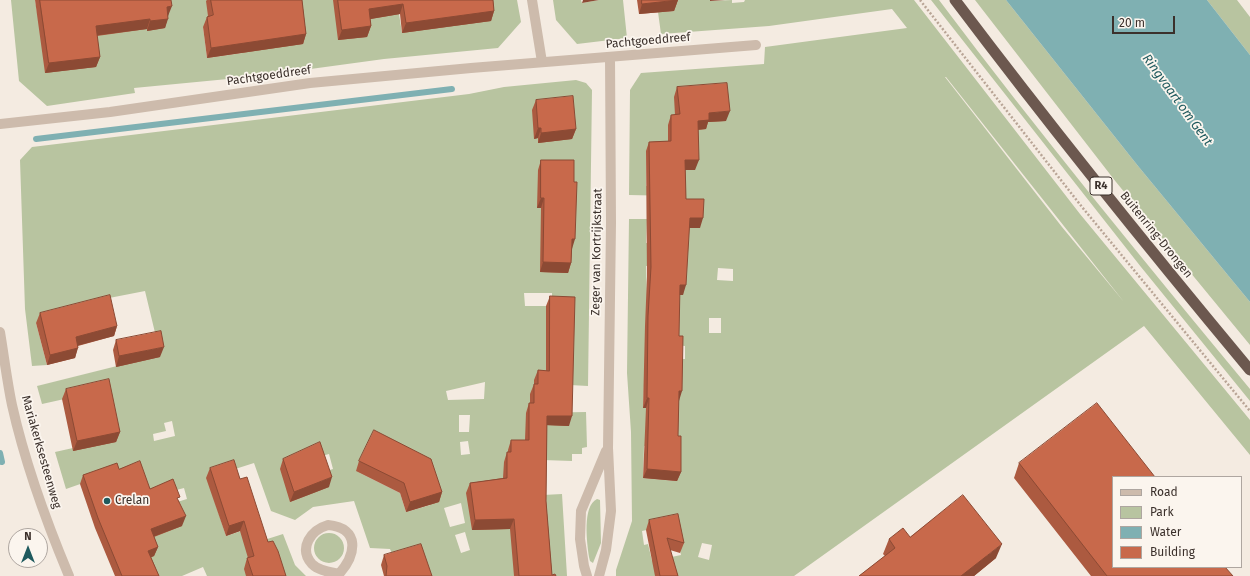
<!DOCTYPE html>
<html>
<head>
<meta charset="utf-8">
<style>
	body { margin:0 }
	#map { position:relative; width:1250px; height:576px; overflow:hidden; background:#f4ebe1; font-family:"Fira Sans",sans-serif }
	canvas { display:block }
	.legend { position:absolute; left:1112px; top:476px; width:130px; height:92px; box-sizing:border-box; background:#fbf5ee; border:1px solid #aea6a0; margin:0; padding:5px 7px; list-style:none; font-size:12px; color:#3b302b }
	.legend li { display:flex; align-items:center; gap:8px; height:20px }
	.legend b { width:20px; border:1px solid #aea6a0 }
	.north { position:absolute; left:8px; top:528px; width:40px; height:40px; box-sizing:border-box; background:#fbf5ee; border:1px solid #aea6a0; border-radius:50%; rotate:0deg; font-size:11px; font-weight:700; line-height:16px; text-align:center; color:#3b302b }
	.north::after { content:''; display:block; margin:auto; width:14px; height:18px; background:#1f5a5e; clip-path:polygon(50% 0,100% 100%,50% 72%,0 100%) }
	.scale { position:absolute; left:1112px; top:16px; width:63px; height:18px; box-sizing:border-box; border:2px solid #3b302b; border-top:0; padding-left:5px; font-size:12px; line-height:14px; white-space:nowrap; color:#3b302b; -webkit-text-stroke:3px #fbf5ee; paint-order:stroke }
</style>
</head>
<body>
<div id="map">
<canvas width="1250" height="576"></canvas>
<ul class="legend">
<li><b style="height:5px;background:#cdbbac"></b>Road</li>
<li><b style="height:11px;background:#b8c4a0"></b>Park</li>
<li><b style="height:11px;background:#7fb0b2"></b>Water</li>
<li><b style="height:11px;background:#c8694b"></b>Building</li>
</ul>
<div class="north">N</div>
<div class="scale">20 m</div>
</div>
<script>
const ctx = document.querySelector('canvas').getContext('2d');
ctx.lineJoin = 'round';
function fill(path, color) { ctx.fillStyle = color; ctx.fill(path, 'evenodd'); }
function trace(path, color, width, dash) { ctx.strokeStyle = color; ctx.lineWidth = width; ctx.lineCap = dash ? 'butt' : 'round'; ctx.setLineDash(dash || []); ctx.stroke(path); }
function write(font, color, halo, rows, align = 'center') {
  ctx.font = font + ' "Fira Sans",sans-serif'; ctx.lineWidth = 3.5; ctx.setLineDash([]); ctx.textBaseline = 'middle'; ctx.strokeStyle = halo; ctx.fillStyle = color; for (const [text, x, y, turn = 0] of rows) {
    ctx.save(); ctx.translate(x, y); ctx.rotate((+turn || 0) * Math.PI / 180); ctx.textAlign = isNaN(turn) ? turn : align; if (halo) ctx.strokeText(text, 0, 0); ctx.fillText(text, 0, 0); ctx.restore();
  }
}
fill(new Path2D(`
	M 11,0 L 35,0 L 37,12 L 166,0 L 217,0 L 209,26 L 203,27 L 207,58 L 242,53 L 236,0 L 363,0 L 399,14 L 402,33 L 488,0 L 517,0 L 521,22 L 498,48 L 384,59 L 259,76 L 134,88 L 135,93 L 47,106 L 19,81 Z
	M 553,0 L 581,0 L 582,3 L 599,0 L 623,0 L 627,38 L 577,44 L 556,20 Z
	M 673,0 L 710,0 L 710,1 L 732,0 L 732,3 L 744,2 L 745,0 L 914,0 L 1080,214 L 1250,420 L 1250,455 L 1144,326 L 794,576 L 616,576 L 616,570 L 632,521 L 631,432 L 627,373 L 629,219 L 647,219 L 646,243 L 657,243 L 676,196 L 629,195 L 630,90 L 641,73 L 764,64 L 765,47 L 907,28 L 892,9 L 769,26 L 661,34 L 658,12 L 674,11 ZM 945,77 L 946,77 L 1124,302 L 1062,227 ZM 646,152 L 682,187 L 646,186 ZM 646,266 L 684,267 L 647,295 ZM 718,268 L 733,269 L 733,281 L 717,280 ZM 709,318 L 721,318 L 721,333 L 709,333 ZM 675,345 L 685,346 L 685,359 L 675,359 ZM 644,386 L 679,386 L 646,421 L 646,408 L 643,408 ZM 644,446 L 656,447 L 677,481 L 643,478 ZM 674,524 L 681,555 L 652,561 L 648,544 L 644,545 L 642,531 ZM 702,543 L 712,545 L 709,560 L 698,557 Z
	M 931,0 L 939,0 C 1039,133 1144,261 1250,389 L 1250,401 L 1141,267 Z
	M 975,0 L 1006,0 L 1138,166 L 1250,302 L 1250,345 L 1116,182 Z
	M 1207,0 L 1237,0 L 1250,17 L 1250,55 Z
	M 576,80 L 586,83 L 592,90 L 588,386 L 570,385 L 530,394 L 530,413 L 586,412 L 587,447 L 582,448 L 582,454 L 572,454 L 572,461 L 543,460 L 543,495 L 562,494 L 567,576 L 425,576 L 395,561 L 390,549 L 370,548 L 354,501 L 313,507 L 295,520 L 271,511 L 254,463 L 207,478 L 226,536 L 256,526 L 261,541 L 283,534 L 295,565 L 306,576 L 279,576 L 250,566 L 246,576 L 207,576 L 203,567 L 182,576 L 151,576 L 145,533 L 177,502 L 187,499 L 184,488 L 146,498 L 106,475 L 66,489 L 55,452 L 73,448 L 73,451 L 105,390 L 42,404 L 37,386 L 117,366 L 157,341 L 145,291 L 104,299 L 36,323 L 47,365 L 32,366 L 25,309 L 20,160 L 32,147 L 469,94 L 504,87 ZM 524,293 L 552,293 L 552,306 L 525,306 ZM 485,382 L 484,399 L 448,400 L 446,391 ZM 459,415 L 470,415 L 469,432 L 459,432 ZM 172,421 L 175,436 L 154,441 L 153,434 L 166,431 L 164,423 ZM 468,441 L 470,454 L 461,455 L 460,442 ZM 329,454 L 333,469 L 323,472 L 312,493 L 290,502 L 318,457 ZM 356,471 L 430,505 L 406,512 L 400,493 ZM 461,503 L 465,523 L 450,527 L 444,508 ZM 465,532 L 470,550 L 461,553 L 455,535 Z
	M 597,499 L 600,500 L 601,543 L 593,563 L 590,561 L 589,557 C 587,543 582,506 597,499 Z
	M314 548a15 15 0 1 1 30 0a15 15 0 1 1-30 0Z`), '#b8c4a0');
fill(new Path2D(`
	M 1006,0 L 1207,0 L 1250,55 L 1250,302 L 1138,166 Z`), '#7fb0b2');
trace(new Path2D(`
	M 36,139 L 452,89
	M 0,453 L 2,462`), '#7fb0b2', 6);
trace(new Path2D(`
	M 920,0 L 1082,207 L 1250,411`), '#b9a596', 2.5, [2, 2]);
trace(new Path2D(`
	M 532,0 L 542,62
	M 0,124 L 110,112 L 310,83 L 471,68 L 756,45
	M 328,525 C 361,528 356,555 339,574 C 330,572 319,571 312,564 C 298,548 311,530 328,525 Z
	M 587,576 L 584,566 L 580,539 L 581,511 L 606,451
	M 599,576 L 606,550 L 611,511 L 608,448 L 611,223 L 610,57`), '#cdbbac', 10);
trace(new Path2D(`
	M 0,332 C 4,356 7,381 12,405 C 25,463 46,521 69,576`), '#cdbbac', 10);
trace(new Path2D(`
	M 955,0 C 1050,126 1149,249 1250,370`), '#6c584f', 11);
fill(new Path2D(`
	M 35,0 L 171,0 L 168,16 L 165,28 L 147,31 L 147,29 L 97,36 L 100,57 L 96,67 L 45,73 Z
	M 207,0 L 302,0 L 306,34 L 303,44 L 207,58 L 203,27 L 207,17 L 208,16 L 206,1 Z
	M 333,0 L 493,0 L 494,11 L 491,21 L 402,33 L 400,14 L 370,19 L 371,26 L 367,37 L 338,40 Z
	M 637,0 L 678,0 L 674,11 L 639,14 Z
	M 677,87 L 726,121 L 708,122 L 706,129 L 698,130 L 695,170 L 685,170 L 686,199 L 700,228 L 689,228 L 683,295 L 679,295 L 678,436 L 681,472 L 677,481 L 643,478 L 646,408 L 643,408 L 645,326 L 647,277 L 646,151 L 649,142 L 668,141 L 668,125 L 671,115 L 675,115 L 674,97 Z
	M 536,100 L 576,129 L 572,139 L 538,143 L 538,138 L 534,139 L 532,110 Z
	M 541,160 L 572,249 L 571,263 L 568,273 L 540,272 L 541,208 L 537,208 L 538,170 Z
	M 550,296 L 569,426 L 547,425 L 546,501 L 552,575 L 556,576 L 514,576 L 510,529 L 472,530 L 466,493 L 470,483 L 503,478 L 504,462 L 507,452 L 508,452 L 508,450 L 511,440 L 525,440 L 526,413 L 529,403 L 530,403 L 530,394 L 534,384 L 534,380 L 538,370 L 546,371 L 546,306 Z
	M 40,313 L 117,326 L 114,336 L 78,346 L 75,358 L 47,365 L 36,323 Z
	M 116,340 L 160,357 L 116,367 L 113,350 Z
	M 66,389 L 120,432 L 116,442 L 73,451 L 62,399 Z
	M 283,459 L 329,487 L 290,502 L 280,469 Z
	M 359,461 L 442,492 L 439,502 L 406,512 L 400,493 L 356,471 Z
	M 1019,463 L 1233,576 L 1091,576 L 1014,478 Z
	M 210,468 L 240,479 L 268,542 L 286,576 L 246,576 L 244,569 L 247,558 L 248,558 L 240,531 L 226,536 L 206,478 Z
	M 119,469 L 150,489 L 179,501 L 182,526 L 154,537 L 158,547 L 154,556 L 151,557 L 159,576 L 115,576 L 95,528 L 80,484 L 83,475 Z
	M 649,520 L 684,543 L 680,553 L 670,550 L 678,576 L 655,576 L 646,530 Z
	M 910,537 L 996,558 L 974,576 L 859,576 L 885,556 L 883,554 L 889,539 Z
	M 384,555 L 432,576 L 384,576 L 381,565 Z`), '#ac5a40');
fill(new Path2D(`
	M 583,0 L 599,0 L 582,3 Z
	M 678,0 L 674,11 L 639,14 L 642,4 Z
	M 710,0 L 725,0 L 710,1 Z
	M 403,4 L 400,14 L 365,20 L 369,9 Z
	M 172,6 L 168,16 L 163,17 L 167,7 Z
	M 494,11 L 491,21 L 402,33 L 406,23 Z
	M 150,19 L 147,29 L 92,36 L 96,26 Z
	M 168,19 L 165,28 L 147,31 L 150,21 Z
	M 371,26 L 367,37 L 338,40 L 342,30 Z
	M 306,34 L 303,44 L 207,58 L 211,48 Z
	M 100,57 L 96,67 L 45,73 L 49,63 Z
	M 730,111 L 726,121 L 708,122 L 706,129 L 694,130 L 698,121 L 709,113 Z
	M 538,128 L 541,128 L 538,138 L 534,139 Z
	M 576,129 L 572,139 L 538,143 L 541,133 Z
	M 685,160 L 699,160 L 695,170 L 682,170 Z
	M 541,198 L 544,198 L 541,208 L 537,208 Z
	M 690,218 L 703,218 L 700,228 L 686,228 Z
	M 572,239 L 575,239 L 572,249 Z
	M 543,262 L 571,263 L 568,273 L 540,272 Z
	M 680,285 L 686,285 L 683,295 L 676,295 Z
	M 117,326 L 114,336 L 72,347 L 76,337 Z
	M 164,347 L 160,357 L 116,367 L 119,356 Z
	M 78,348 L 75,358 L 47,365 L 50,355 Z
	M 679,391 L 682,391 L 679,401 Z
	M 647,398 L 649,398 L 646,408 L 643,408 Z
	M 547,416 L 572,416 L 569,426 L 543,425 Z
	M 120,432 L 116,442 L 73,451 L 77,441 Z
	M 647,469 L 681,472 L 677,481 L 643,478 Z
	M 332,477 L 329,487 L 290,502 L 294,492 Z
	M 442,492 L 439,502 L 406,512 L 410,502 Z
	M 186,516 L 182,526 L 147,539 L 151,529 Z
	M 514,519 L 510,529 L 472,530 L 475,520 Z
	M 244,521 L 240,531 L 226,536 L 229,526 Z
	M 1002,544 L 996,558 L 974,576 L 961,576 Z
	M 158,547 L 154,556 L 145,560 L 148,551 Z`), '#8c4a34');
const building = new Path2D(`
	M 40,0 L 171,0 L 172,6 L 167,7 L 168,19 L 150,21 L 150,19 L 96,26 L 100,57 L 49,63 Z
	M 211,0 L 302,0 L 306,34 L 211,48 L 207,17 L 213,15 Z
	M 338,0 L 493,0 L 494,11 L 406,23 L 403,4 L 369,9 L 371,26 L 342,30 Z
	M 642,0 L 678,0 L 642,4 Z
	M 727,83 L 730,111 L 709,113 L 709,120 L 698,121 L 699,160 L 685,160 L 686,199 L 704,199 L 703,218 L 690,218 L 686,285 L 680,285 L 679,336 L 683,336 L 682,391 L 679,391 L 678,436 L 681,436 L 681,472 L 647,469 L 649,398 L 647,398 L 648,316 L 651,267 L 649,142 L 671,141 L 671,115 L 680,114 L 677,87 Z
	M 573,96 L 576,129 L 541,133 L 541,128 L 538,128 L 536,100 Z
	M 541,160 L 574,160 L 574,182 L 577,182 L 575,239 L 572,239 L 571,263 L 543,262 L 544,198 L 541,198 Z
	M 110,295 L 117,326 L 76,337 L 78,348 L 50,355 L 40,313 Z
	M 550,296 L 575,297 L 572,416 L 547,416 L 546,501 L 552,575 L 555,574 L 556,576 L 519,576 L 514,519 L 475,520 L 470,483 L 507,478 L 507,452 L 511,452 L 511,440 L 529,440 L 529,403 L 534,403 L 534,384 L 538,384 L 538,370 L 549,371 Z
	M 161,331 L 164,347 L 119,356 L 116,340 Z
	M 109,379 L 120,432 L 77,441 L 66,389 Z
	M 1097,403 L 1155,477 L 1113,477 L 1113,567 L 1225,567 L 1233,576 L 1107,576 L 1019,463 Z
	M 374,430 L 431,459 L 442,492 L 410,502 L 404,483 L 359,461 Z
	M 320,442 L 332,477 L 294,492 L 283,459 Z
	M 234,460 L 240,479 L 247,477 L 268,542 L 273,541 L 278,551 L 286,576 L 253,576 L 247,558 L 254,556 L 244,521 L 229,526 L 210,468 Z
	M 140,461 L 150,489 L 173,479 L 180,497 L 177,498 L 186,516 L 151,529 L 158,547 L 148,551 L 159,576 L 122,576 L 98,518 L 83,475 L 117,463 L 119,469 Z
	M 963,495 L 1002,544 L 961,576 L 859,576 L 895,548 L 889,539 L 903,528 L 910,537 Z
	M 678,514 L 684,543 L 667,538 L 678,576 L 660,576 L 649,520 Z
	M 421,544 L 432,576 L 386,576 L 387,566 L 384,555 Z`);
fill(building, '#c8694b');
trace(building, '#8c4a34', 1);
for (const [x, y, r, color] of [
	[107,501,4,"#1f5a5e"]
]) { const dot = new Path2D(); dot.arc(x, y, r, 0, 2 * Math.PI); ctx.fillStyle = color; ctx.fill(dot); trace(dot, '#fbf5ee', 1.5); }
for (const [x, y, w] of [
	[1101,186,22]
]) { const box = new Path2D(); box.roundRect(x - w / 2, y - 9, w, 18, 3); ctx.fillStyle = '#fbf5ee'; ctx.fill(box); trace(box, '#3b302b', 1); }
write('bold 11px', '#3b302b', null, [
	["R4",1101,186]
]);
write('12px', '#3b302b', '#fbf5ee', [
	["Pachtgoeddreef",648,41,-5],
	["Pachtgoeddreef",269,76,-8],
	["Buitenring-Drongen",1156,235,51],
	["Zeger van Kortrijkstraat",597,252,-89],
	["Mariakerksesteenweg",41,452,74]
]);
write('12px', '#3b302b', '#fbf5ee', [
	["Crelan",115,501]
], 'left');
write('italic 13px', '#1f5a5e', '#fbf5ee', [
	["Ringvaart om Gent",1177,100,54]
]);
</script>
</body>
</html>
